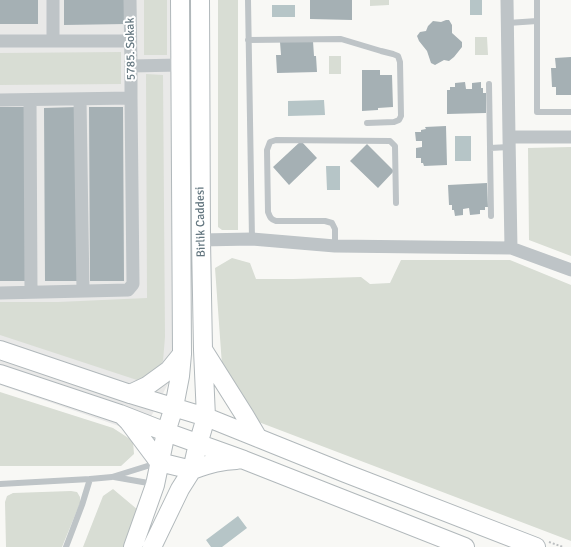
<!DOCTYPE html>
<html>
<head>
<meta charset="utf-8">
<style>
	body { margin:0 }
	canvas { display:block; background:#f8f8f5 }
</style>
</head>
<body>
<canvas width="571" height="547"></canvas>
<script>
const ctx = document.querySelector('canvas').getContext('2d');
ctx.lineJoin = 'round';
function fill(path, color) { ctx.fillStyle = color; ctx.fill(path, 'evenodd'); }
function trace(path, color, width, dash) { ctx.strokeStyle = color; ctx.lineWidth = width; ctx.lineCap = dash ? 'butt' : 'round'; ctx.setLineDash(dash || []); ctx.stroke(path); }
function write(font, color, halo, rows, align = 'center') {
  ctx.font = font + ' Signika,sans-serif'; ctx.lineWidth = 4; ctx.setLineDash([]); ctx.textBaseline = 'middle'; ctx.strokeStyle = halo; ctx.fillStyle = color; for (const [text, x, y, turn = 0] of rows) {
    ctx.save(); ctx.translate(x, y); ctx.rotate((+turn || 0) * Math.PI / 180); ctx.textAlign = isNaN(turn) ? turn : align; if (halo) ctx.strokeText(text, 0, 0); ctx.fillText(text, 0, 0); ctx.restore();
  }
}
fill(new Path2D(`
	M 0,0 L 176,0 L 172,376 L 142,434 L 0,385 Z`), '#e9e9e8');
fill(new Path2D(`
	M 144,0 L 167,0 L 167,55 L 144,55 Z
	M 218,0 L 238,0 L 238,230 L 222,230 L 218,227 Z
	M 370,0 L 389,0 L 389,5 L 370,6 Z
	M 475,37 L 487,37 L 488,55 L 475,55 Z
	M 121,52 L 121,84 L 0,85 L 0,53 Z
	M 329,56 L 341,56 L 341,74 L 329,74 Z
	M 146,74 L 163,75 L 165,337 L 163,361 L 154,375 L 140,381 L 0,335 L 0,302 L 58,302 L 147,298 Z
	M 571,147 L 571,256 L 529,240 L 528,148 Z
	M 232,258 L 250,263 L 256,279 L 293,279 L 361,277 L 370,284 L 390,283 L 401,260 L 510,260 L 571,285 L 571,541 L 256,421 L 222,365 L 215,268 Z
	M 0,392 L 113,428 L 133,441 L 134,454 L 121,466 L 0,466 Z
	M 113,489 L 138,510 L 124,547 L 83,547 L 103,496 Z
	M 71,491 L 77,492 L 80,497 L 80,503 L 62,547 L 6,547 L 5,502 L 7,496 L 13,493 Z`), '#d8ddd4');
fill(new Path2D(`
	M 470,0 L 482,0 L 482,15 L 470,15 Z
	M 272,5 L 295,5 L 295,17 L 272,17 Z
	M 324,100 L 325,115 L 288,116 L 288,101 Z
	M 455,136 L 471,136 L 471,161 L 455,161 Z
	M 326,166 L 340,166 L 340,190 L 327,190 Z
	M 238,516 L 247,528 L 222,547 L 211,547 L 206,540 Z`), '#b6c5c7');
fill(new Path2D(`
	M 0,0 L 38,0 L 38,24 L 0,24 Z
	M 64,0 L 125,0 L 125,24 L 64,25 Z
	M 310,0 L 352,0 L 352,20 L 310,19 Z
	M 446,20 L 449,20 L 452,25 L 452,33 L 462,42 L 462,47 L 454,57 L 449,61 L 444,60 L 435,65 L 431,63 L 427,51 L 419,41 L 417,36 L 420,32 L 426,31 L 428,26 L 433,21 L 441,22 Z
	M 313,41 L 314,56 L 316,56 L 317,72 L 277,73 L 276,55 L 281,55 L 280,42 Z
	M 571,57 L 571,95 L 556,95 L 556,87 L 552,87 L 551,68 L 556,68 L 555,58 Z
	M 362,70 L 380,70 L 380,75 L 392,75 L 393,107 L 378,108 L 378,110 L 362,111 Z
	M 465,82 L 466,89 L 472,89 L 472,83 L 481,82 L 481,88 L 483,88 L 483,93 L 486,93 L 486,113 L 447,114 L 447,90 L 450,90 L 450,87 L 455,87 L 455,83 Z
	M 0,107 L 29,107 L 30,281 L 0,281 Z
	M 77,107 L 78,281 L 45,281 L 44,108 Z
	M 89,107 L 123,107 L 124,281 L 90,281 Z
	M 446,126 L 447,165 L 424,166 L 423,163 L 421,163 L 421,158 L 416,158 L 416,148 L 422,147 L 422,141 L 416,141 L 415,132 L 421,132 L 421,130 L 426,129 L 425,127 Z
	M 301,141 L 317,158 L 289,185 L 273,167 Z
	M 367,144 L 394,171 L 378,188 L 350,161 Z
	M 487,183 L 488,207 L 485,207 L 485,210 L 480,210 L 480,214 L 470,215 L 469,208 L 463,209 L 463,215 L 455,216 L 454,210 L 452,210 L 452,205 L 449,205 L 448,185 Z`), '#a5b0b4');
const secondary = new Path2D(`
	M 0,350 L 130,394 L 206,417 L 345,473 L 536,547
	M 204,351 L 245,416 L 258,438
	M 0,374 L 120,414 L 166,432 L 244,460 L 465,547
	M 130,394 L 147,386 L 169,370 L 182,354
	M 122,415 L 129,422 L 159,462
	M 159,462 L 192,470
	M 192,470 C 207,465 221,460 237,460
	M 133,547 L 155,485 L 166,432 L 174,407 L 180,376 L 182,354 L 180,0
	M 152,547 L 180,489 L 192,470 L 197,448 L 206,417 L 203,350 L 201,240 L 200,0`);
trace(secondary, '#b1b8bb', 20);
trace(new Path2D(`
	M 549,542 L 563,547`), '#bbbec0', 2, [2, 2]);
trace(new Path2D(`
	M 248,0 L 252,239
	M 537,21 L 537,0
	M 508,23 L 537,21 L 537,112 L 571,112
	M 248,40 L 341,39 L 381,51 L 393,54 L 398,56 L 400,62 L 401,116 L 399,120 L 394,122 L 367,123
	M 489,84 L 490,148 L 509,147
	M 490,148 L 491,216
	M 335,246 L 335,229 L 332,223 L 325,221 L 276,221 C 271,220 270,217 268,212 L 267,150 L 270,142 L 276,140 L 390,141 L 395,146 L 396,203
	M 114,477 L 154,484
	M 0,484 L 90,479 L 112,477 L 157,463
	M 66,547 L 82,505 L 90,479`), '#bec4c7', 6);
trace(new Path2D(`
	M 53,0 L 53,41
	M 130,0 L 131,66 L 131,98
	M 507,0 L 509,137 L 571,137
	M 0,41 L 130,41
	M 131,66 L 180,65
	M 80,99 L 83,291
	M 0,100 L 131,98 L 133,284 L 128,290 L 0,293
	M 30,100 L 31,292
	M 201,240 L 252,239 L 335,246 L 511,248 L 509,137
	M 511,248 L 571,270`), '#bec4c7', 13);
trace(secondary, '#fff', 18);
write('12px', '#63767f', '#fff', [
	["5785. Sokak",131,49,-91],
	["Birlik Caddesi",201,222,-91]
]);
</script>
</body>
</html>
